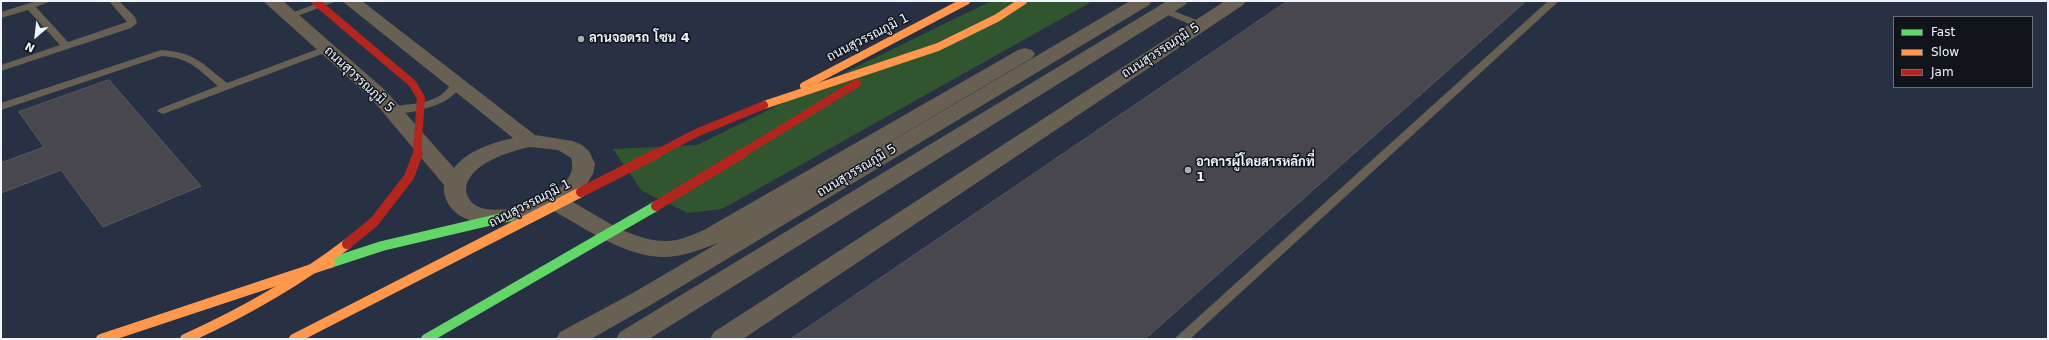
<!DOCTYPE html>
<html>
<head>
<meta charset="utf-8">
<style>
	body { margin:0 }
	#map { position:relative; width:2049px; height:340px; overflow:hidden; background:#2a2d36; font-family:"DejaVu Sans",sans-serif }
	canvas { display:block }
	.frame { position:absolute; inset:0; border:2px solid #eff4fe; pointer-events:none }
	.legend { position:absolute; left:1893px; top:16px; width:140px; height:72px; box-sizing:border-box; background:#11141b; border:1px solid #6a6e76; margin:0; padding:5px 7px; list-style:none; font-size:12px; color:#eff4fe }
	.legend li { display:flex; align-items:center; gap:8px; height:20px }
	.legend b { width:20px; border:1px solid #6a6e76 }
	.north { position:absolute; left:16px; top:16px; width:40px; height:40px; -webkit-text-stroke:3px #11141b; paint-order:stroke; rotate:208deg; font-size:11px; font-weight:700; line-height:16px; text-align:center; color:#eff4fe }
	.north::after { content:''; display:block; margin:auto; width:14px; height:18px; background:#eff4fe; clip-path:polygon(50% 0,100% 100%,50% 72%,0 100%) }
</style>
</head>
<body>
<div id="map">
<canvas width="2049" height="340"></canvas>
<div class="frame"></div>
<ul class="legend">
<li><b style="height:5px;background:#63d668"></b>Fast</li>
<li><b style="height:5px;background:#ff974d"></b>Slow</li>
<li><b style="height:5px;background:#b3261e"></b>Jam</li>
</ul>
<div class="north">N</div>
</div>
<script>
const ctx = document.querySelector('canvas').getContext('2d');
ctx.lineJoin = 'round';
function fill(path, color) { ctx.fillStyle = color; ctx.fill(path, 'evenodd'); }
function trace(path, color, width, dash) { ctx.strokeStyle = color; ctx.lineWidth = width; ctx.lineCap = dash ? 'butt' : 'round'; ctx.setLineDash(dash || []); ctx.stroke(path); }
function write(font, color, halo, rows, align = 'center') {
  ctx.font = font + ' "DejaVu Sans",Sarabun,sans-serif'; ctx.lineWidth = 3; ctx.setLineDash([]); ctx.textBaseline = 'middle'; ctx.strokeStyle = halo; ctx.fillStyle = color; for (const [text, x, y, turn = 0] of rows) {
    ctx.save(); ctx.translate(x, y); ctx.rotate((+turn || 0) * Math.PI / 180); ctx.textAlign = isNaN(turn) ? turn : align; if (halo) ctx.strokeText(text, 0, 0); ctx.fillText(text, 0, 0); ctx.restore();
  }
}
fill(new Path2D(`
	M 1,1 L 2048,1 L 2048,339 L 1,339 ZM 1894,17 L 2032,17 L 2032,87 L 1894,87 Z`), '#283044');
fill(new Path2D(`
	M 991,1 L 1093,1 L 722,209 L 688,213 L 642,191 L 613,149 L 697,145 Z`), '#31562f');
const building = new Path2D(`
	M 1288,1 L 1526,1 L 1145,339 L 791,339 Z
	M 109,80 L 201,186 L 103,227 L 61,170 L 1,193 L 1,163 L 44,147 L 19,112 Z`);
fill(building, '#49474e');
trace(building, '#5b595f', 1);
fill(new Path2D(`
	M 36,1 L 51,1 L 36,7 L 68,42 L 127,22 L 109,1 L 119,1 L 135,17 L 137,23 L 131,28 L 1,71 L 1,65 L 60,45 L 28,10 L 1,18 L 1,12 Z
	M 323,1 L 337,1 L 292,18 L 289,19 L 284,16 Z
	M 1548,1 L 1559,1 L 1190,339 L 1174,339 Z
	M 1164,7 L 1204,23 L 1205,25 L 1200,28 L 1196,27 L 1161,12 L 1159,10 Z
	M 326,46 L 330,47 L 331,49 L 330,51 L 163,114 L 157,111 L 159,109 L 218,86 C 198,69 190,58 162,56 L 1,110 L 1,103 L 161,50 C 194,52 202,63 227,83 Z
	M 458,81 L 462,82 L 463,84 C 459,90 454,95 448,99 C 439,106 394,120 386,110 C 391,104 415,105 423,102 C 429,101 436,98 441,95 C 447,91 451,82 458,81 Z`), '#676053');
fill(new Path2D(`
	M 263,1 L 283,1 L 385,90 L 454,168 C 468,150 492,143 513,138 L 342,1 L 362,1 L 535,135 L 573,141 L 582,145 L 589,151 L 595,164 L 593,174 L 582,192 L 571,201 C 600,217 632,241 666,241 C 678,241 690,236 702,231 L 1018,50 L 1025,48 L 1032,50 L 1035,54 L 1032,58 L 745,227 L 1130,1 L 1152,1 L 1149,5 L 649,306 L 591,339 L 556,339 L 560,332 L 631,294 L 718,243 C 702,249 685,256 667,257 C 629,259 586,229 554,211 C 526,222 469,235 449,205 C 445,198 443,192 444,185 L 371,98 ZM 530,147 L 558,150 L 571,158 C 583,194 504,218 479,207 C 472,204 467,198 466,191 C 465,165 510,151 530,147 Z
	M 1167,1 L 1188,1 L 1185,5 L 649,339 L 616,339 L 620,332 Z
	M 1225,1 L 1246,1 L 1243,5 L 743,339 L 710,339 L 714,332 Z`), '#676053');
trace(new Path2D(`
	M 330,263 L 382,246 L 510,216`), '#63d668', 10);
trace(new Path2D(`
	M 804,86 L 966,1`), '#ff974d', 8);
trace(new Path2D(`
	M 101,339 L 330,263`), '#ff974d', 10);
trace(new Path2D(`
	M 426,339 L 656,206`), '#63d668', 10);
trace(new Path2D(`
	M 764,105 L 938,47 L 997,18 L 1023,1`), '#ff974d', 8);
trace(new Path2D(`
	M 185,339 C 243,313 297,282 347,244
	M 294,339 L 581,192`), '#ff974d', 10);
trace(new Path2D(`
	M 315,1 L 412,83 L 421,98 L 417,154
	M 656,154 L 696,133 L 764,105
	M 741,154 L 857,83`), '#b3261e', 8);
trace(new Path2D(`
	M 581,192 L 658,153
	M 656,206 L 743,153
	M 347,244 L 374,222 L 409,177 L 418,153`), '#b3261e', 10);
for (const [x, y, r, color] of [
	[581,39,4,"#aaaeb8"],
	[1188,170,4,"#aaaeb8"]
]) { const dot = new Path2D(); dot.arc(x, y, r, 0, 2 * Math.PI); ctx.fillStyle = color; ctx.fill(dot); trace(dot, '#11141b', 1.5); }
write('13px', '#eff4fe', '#11141b', [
	["ถนนสุวรรณภูมิ 1",868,38,-27],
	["ถนนสุวรรณภูมิ 5",1161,51,-33],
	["ถนนสุวรรณภูมิ 5",359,80,43],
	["ถนนสุวรรณภูมิ 5",857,171,-31],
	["ถนนสุวรรณภูมิ 1",530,204,-27]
]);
write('bold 13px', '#eff4fe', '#11141b', [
	["ลานจอดรถ โซน 4",589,39],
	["อาคารผู้โดยสารหลักที่",1196,163],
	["1",1196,178]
], 'left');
</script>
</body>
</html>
